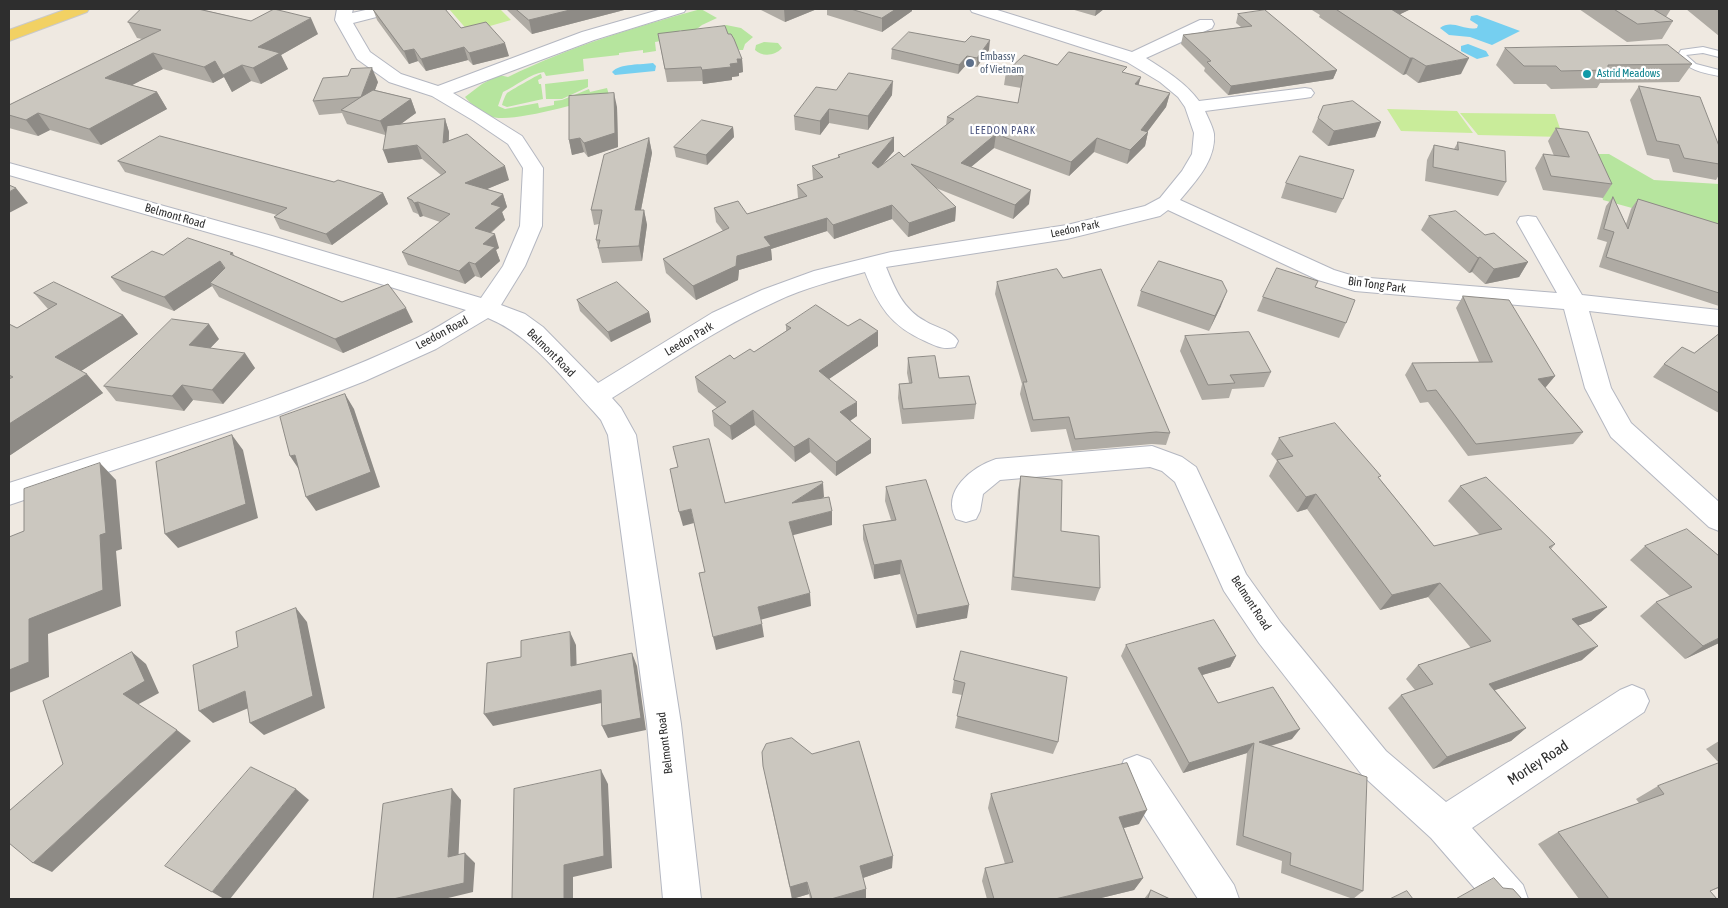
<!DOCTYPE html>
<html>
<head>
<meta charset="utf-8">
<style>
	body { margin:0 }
	#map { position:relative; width:1728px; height:908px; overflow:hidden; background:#efe9e1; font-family:"Asap Condensed",sans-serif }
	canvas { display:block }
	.frame { position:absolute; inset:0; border:10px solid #2e2e2e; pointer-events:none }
</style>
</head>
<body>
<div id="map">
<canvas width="1728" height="908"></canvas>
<div class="frame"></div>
</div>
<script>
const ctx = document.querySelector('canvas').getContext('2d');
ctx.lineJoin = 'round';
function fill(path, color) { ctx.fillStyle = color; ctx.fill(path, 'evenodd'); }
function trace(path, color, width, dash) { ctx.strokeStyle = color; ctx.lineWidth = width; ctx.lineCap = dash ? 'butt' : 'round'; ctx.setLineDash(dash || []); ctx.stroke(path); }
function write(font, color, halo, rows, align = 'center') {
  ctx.font = font + ' "Asap Condensed",sans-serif'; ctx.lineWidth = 4.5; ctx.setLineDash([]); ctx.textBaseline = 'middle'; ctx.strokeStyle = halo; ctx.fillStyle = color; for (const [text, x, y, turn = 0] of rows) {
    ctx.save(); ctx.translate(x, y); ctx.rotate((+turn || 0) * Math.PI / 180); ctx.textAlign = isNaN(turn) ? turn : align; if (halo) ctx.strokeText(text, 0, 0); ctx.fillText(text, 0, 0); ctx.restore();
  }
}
fill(new Path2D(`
	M 701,9 L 717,18 L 702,25 L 685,38 L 681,30 L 667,40 L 655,42 L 656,51 L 643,53 L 643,50 L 619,53 L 619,55 L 583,59 L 584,71 L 546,76 L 544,72 C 531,73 516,86 503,92 L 498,106 L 505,109 L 538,103 L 539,108 L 554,105 L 554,101 L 562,100 L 589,89 L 590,92 L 607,88 L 609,95 C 585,101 510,125 489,116 C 480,113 471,104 465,97 L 482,84 L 499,75 L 508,77 C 572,46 632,28 701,9 Z
	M 726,25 L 741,28 L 753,37 L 745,44 L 743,50 L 739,50 L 736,45 L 710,29 Z
	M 764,42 L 778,43 L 782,48 C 775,56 762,57 755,50 L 756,45 Z
	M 541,74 L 542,78 L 538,80 L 539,84 L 541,84 L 543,99 L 507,107 L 502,105 C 503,101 505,96 507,93 C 510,91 537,75 541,74 Z
	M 588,79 L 588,87 L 562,99 L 546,99 L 545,84 Z
	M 1593,154 L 1609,154 L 1654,180 L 1719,184 L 1719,232 L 1603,200 Z`), '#b6e59e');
fill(new Path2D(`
	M 449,9 L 500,9 L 511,20 L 469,32 Z
	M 1387,109 L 1457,111 L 1473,133 L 1401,131 Z
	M 1460,113 L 1555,114 L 1563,137 L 1478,135 Z`), '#c9ec9a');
fill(new Path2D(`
	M 1477,15 L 1520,31 L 1492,45 L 1470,37 L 1449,35 L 1440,28 C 1452,19 1464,31 1477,28 L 1478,25 L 1470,20 L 1471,16 Z
	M 1468,44 L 1486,51 L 1489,56 L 1477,59 L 1461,51 L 1461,46 Z
	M 653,63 L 656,66 L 655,71 L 615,75 L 612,72 C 620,63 642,65 653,63 Z`), '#75cff0');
const service = new Path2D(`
	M 1703,47 L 1719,51 L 1719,57 L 1703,53 L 1686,55 L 1696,64 L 1719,70 L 1719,76 C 1703,73 1686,70 1678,55 L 1681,50 Z`);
const minor = new Path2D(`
	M 337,9 L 353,9 L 352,13 L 370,9 L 398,9 L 396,12 L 353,23 L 370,52 L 401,74 L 438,86 L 582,32 L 662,9 L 686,9 L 684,12 L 594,40 L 453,93 L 522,136 L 543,168 L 542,226 L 525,266 L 501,305 L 525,314 L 543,327 L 598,383 L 712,313 L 762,290 L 814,271 L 891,252 L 1067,225 L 1145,206 L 1160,198 L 1182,171 L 1192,154 L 1194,133 L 1185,107 L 1178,97 L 1160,82 L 1127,62 L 972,12 L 970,9 L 994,9 L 1132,52 L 1200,20 L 1212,20 L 1214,24 L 1212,28 L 1146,58 C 1166,71 1185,82 1199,101 L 1305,88 L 1311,89 L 1314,93 L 1311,97 L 1305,98 L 1205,111 C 1208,118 1213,127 1214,134 C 1216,160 1196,181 1180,200 L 1334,270 L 1357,277 L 1557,293 L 1517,222 L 1520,217 L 1528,216 L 1536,217 L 1539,222 L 1582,295 L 1719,310 L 1719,326 L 1589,311 L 1611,388 L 1631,423 L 1719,502 L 1719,531 L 1709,527 L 1611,437 L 1585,388 L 1564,309 L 1355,291 L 1318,280 L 1168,210 L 1160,216 L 1067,239 L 886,267 C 895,289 903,309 925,321 C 936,328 952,330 958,341 L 955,347 C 943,350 936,346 925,341 C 891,326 878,306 865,272 C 835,280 805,288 777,301 C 719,327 666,364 612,398 L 621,408 L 636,435 L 681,724 L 701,899 L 663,899 L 647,724 L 608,435 L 601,420 L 594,412 C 562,378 532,336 488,318 L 436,349 L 365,381 L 278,415 L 9,505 L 9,483 C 146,438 286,400 417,338 C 434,330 450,319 466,310 L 256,246 L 9,175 L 9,163 L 272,236 L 481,298 L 503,266 L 520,226 L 523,168 L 508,144 L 474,121 L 432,96 L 389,82 L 357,59 L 335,20 Z
	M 1152,446 L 1182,457 L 1196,467 L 1246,574 L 1281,623 L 1386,751 L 1446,802 L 1620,690 L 1632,685 L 1644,690 L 1649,701 L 1644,712 L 1472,828 L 1523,885 L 1528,899 L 1484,899 L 1431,838 L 1362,775 L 1259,643 L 1224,591 L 1175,482 L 1162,471 L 1150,467 L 1000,480 L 983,494 L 980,511 L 976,519 L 966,522 L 956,519 C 941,491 972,467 996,459 Z
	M 1137,755 L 1150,760 L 1234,885 L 1239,899 L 1198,899 L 1124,784 L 1119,772 L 1124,760 Z`);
const primary = new Path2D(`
	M 67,9 L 89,9 L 87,12 L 9,41 L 9,30 Z`);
trace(service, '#b4b7c1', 2);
trace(minor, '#b4b7c1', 2);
trace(primary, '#c9c9c9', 2);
fill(service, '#fff');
fill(minor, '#fff');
fill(primary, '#f2d163');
fill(new Path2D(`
	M 141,9 L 201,9 L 200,9 L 251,21 L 318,34 L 281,55 L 288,69 L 261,84 L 251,81 L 232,92 L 224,77 L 213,83 L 163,69 L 132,85 L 157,92 L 167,109 L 101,145 L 50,130 L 38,136 L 9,128 L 9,105 L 142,39 L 137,38 L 128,22 Z
	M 373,9 L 461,28 L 509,56 L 473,65 L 468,60 L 426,71 L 418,61 L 409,64 L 377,20 Z
	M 506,9 L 628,9 L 532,34 Z
	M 759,9 L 817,9 L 785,22 Z
	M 827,9 L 912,9 L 912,11 L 882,32 L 827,15 Z
	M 1071,9 L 1104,9 L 1095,16 Z
	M 1313,9 L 1411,9 L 1400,14 L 1461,74 L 1418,83 L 1406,74 L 1403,75 L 1319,17 L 1320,15 L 1312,10 Z
	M 1579,9 L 1671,9 L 1666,17 L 1673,21 L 1662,39 L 1627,42 Z
	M 1686,9 L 1719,9 L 1719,36 Z
	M 1238,14 L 1337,70 L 1333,79 L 1228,95 L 1204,71 L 1205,68 L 1181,44 L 1183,35 L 1241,27 L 1236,23 Z
	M 658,34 L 728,34 L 742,59 L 743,72 L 739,73 L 739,76 L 732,77 L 732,80 L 703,84 L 702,81 L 667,82 Z
	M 1505,48 L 1692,64 L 1679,82 L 1600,83 L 1597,88 L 1551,89 L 1546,84 L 1514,84 L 1496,65 Z
	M 892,49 L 989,50 L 977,67 L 966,65 L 958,74 L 891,59 Z
	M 1057,65 L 1125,73 L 1139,85 L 1170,93 L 1166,107 L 1147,132 L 1148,132 L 1145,146 L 1127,164 L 1094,152 L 1069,176 L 994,148 L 971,167 L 1029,204 L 1013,219 L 936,188 L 956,207 L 955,221 L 908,237 L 892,219 L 834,239 L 827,231 L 771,249 L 772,260 L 739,270 L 738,280 L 696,300 L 666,273 L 663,259 L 723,231 L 716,222 L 714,208 L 747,214 L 798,198 L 797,185 L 813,180 L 812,166 L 838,158 L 838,155 L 894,151 L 882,165 L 904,157 L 946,126 L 947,117 L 1018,103 L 1021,88 L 1004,85 L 1006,72 Z
	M 378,82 L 375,90 L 411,99 L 416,113 L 400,124 L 445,119 L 449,132 L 449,141 L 509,180 L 487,189 L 503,194 L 507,207 L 502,212 L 505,220 L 491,233 L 499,248 L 496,250 L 500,261 L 481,278 L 475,276 L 465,284 L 408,265 L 402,252 L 440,222 L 423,216 L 420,217 L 418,214 L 413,212 L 407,198 L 441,175 L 422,159 L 388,163 L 385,135 L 347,124 L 342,113 L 319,115 L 313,101 Z
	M 1639,86 L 1719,146 L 1719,175 L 1716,180 L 1673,172 L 1669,159 L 1647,155 L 1630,100 Z
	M 836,90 L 892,95 L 868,130 L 829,123 L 820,135 L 795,130 L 794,116 Z
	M 617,107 L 618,147 L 588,157 L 584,152 L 572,155 L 569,140 Z
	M 1318,118 L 1381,122 L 1375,137 L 1328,146 L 1312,132 Z
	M 733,127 L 734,137 L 707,165 L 676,157 L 674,147 Z
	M 1556,128 L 1612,184 L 1603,198 L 1543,190 L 1535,168 L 1543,154 L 1554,156 L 1548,141 Z
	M 649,138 L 652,153 L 641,210 L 644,210 L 647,225 L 642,261 L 602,263 L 596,240 L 599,224 L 594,225 L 591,210 Z
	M 1458,142 L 1506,182 L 1498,196 L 1425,181 L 1427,160 L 1434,145 L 1454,149 Z
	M 118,161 L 334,182 L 383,193 L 388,204 L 332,245 L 280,229 L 274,217 L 277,215 L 125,172 Z
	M 1286,183 L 1343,199 L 1336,213 L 1281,198 Z
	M 1613,197 L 1626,224 L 1631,209 L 1638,199 L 1719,224 L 1719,306 L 1599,267 L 1607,242 L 1597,239 L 1606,206 Z
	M 1429,216 L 1485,235 L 1528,262 L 1519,277 L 1485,284 L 1472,272 L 1469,273 L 1421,230 Z
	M 233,253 L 235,257 L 342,302 L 413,322 L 343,353 L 219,297 L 212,286 L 174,311 L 122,291 L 111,277 L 163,255 Z
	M 997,282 L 1170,433 L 1166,445 L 1152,444 L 1072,451 L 1066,429 L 1031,432 L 1020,394 L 1022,384 L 995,294 Z
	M 1315,287 L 1346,323 L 1339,338 L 1257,311 L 1263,297 Z
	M 1141,291 L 1221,306 L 1209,331 L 1137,306 Z
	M 34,293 L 123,315 L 138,334 L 81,371 L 103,393 L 9,456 L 9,324 L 17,328 L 48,309 Z
	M 1463,296 L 1555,376 L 1545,388 L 1583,432 L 1573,444 L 1468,456 L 1428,402 L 1420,403 L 1405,375 L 1412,363 L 1479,362 L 1456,308 Z
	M 577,300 L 649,312 L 651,322 L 611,342 L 580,311 Z
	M 786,325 L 848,326 L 878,331 L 878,346 L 829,379 L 857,416 L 850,421 L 871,439 L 871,453 L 836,476 L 810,452 L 795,462 L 755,425 L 732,440 L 714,426 L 712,411 L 717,408 L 698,392 L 695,377 L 734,359 L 754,352 L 786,331 Z
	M 1719,334 L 1719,413 L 1653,377 L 1664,364 L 1694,353 Z
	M 1185,336 L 1271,372 L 1264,387 L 1232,389 L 1229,398 L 1202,400 L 1180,351 Z
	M 219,339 L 210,348 L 255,368 L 223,404 L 193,400 L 184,411 L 116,401 L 104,386 Z
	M 908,358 L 939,378 L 976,404 L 974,419 L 902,424 L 898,398 L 899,384 L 909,383 L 907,373 Z
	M 1279,438 L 1379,478 L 1434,546 L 1480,535 L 1448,501 L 1460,486 L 1555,544 L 1551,549 L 1607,607 L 1591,621 L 1579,625 L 1582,660 L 1495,690 L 1526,728 L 1511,741 L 1433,769 L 1388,708 L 1401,695 L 1415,690 L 1406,679 L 1418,665 L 1471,648 L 1428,597 L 1380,610 L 1307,509 L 1297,512 L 1269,476 L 1277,461 L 1271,454 Z
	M 1021,476 L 1061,531 L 1100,588 L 1095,601 L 1011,590 L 1018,490 Z
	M 886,487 L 967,618 L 916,628 L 900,574 L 874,579 L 863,539 L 863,525 L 891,520 L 885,501 Z
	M 1645,546 L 1719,556 L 1719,643 L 1685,659 L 1640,616 L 1656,602 L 1670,596 L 1630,560 Z
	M 1126,645 L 1236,656 L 1230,667 L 1202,675 L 1218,703 L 1292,739 L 1271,746 L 1363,891 L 1353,899 L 1281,873 L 1282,861 L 1236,845 L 1247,753 L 1183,773 L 1121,656 Z
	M 961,651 L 1058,742 L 1053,754 L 955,728 L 962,695 L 952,693 L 954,680 Z
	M 1719,741 L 1719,763 L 1706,749 Z
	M 812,754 L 892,868 L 863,878 L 866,889 L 866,899 L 810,899 L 809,894 L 792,899 L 766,781 Z
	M 1719,763 L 1719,888 L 1710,891 L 1717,899 L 1579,899 L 1538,844 L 1558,832 L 1639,803 L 1636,799 L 1658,786 Z
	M 991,794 L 1139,824 L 1124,828 L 1143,878 L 1134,890 L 1097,899 L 987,899 L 982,881 L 985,868 L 1005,864 L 988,808 Z
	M 1151,890 L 1170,899 L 1144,899 Z`), '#afaba4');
fill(new Path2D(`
	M 574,9 L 628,9 L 532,34 L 529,20 Z
	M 784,9 L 817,9 L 785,22 Z
	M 896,9 L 912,9 L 912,11 L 882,32 L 882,18 Z
	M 1096,9 L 1104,9 L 1095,16 Z
	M 1388,9 L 1411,9 L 1382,23 Z
	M 311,18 L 318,34 L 281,55 L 288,69 L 261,84 L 253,68 L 258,47 Z
	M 990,40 L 989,50 L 977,67 L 977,58 Z
	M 505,43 L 509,56 L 473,65 L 469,53 Z
	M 464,47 L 468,60 L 426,71 L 421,59 Z
	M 414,49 L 418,61 L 409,64 L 404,51 Z
	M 153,53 L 163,69 L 115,94 L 105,78 Z
	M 967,56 L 966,65 L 958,74 L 959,65 Z
	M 1410,58 L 1413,58 L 1406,74 L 1403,75 Z
	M 1469,58 L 1461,74 L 1418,83 L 1426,66 Z
	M 737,59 L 742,59 L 743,72 L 739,73 L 739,76 L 732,77 L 732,80 L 703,84 L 702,70 L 730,64 Z
	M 215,61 L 224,77 L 213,83 L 204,67 Z
	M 242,65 L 251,81 L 232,92 L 223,75 Z
	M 372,68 L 378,82 L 367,111 L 361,97 Z
	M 1337,70 L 1333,79 L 1228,95 L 1231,86 Z
	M 1141,77 L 1137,90 L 1135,84 Z
	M 893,81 L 892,95 L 868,130 L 868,116 Z
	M 157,92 L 167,109 L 101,145 L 89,129 Z
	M 614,93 L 617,107 L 618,147 L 588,157 L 584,143 Z
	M 1170,93 L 1166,107 L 1142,139 L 1148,132 L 1145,146 L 1127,164 L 1130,150 L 1141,130 Z
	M 411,99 L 416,113 L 386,135 L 380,121 Z
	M 829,109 L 829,123 L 820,135 L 820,121 Z
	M 38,113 L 50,130 L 38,136 L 26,120 Z
	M 445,119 L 449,132 L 448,157 L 443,143 Z
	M 1381,122 L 1375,137 L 1328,146 L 1334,131 Z
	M 733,127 L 734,137 L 707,165 L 706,155 Z
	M 996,134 L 994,148 L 960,176 L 961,163 Z
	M 894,137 L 894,151 L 872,177 L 872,163 Z
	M 580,138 L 584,152 L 572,155 L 569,140 Z
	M 649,138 L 652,153 L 638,225 L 635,210 Z
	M 1097,138 L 1094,152 L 1069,176 L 1071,162 Z
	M 417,145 L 422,159 L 388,163 L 383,150 Z
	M 505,166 L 509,180 L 470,196 L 465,183 Z
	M 16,188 L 28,203 L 9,213 L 9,192 Z
	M 1031,190 L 1029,204 L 1013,219 L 1015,205 Z
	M 383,193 L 388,204 L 332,245 L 326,234 Z
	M 503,194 L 507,207 L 502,212 L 505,220 L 480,241 L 475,228 L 491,204 Z
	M 418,202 L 423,216 L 420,217 L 414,203 Z
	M 892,205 L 892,219 L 834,239 L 833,225 Z
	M 956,207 L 955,221 L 908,237 L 909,223 Z
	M 644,210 L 647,225 L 642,261 L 639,246 Z
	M 827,218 L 827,231 L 771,249 L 772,260 L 739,270 L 738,280 L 696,300 L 693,286 L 764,237 Z
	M 495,234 L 499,248 L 496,250 L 500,261 L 481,278 L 475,264 L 483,244 Z
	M 1480,257 L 1472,272 L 1469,273 L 1478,258 Z
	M 220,261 L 228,275 L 210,283 L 212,286 L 174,311 L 164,297 Z
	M 469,262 L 475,276 L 465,284 L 459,271 Z
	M 1528,262 L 1519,277 L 1485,284 L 1494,269 Z
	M 1227,291 L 1221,306 L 1209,331 L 1215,316 Z
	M 406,308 L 413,322 L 343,353 L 335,339 Z
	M 649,312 L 651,322 L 611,342 L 608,332 Z
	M 123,315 L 138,334 L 72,377 L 55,357 Z
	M 209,324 L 219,339 L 199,360 L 189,345 Z
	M 878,331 L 878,346 L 820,385 L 819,371 Z
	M 245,353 L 255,368 L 223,404 L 212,390 Z
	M 87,374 L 103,393 L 9,456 L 9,424 Z
	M 1555,376 L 1545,388 L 1538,379 Z
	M 182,385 L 193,400 L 184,411 L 172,396 Z
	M 345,394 L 354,409 L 380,487 L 316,511 L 306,497 Z
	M 857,402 L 857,416 L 841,427 L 840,412 Z
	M 753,410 L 755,425 L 732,440 L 730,426 Z
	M 232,435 L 243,450 L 258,518 L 178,548 L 165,534 Z
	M 809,438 L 810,452 L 795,462 L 794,447 Z
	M 871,439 L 871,453 L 836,476 L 836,462 Z
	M 295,455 L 300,471 L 290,456 Z
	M 100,463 L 116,480 L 122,549 L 116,551 L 121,606 L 48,634 L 49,677 L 9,693 L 9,670 L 29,619 L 100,535 Z
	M 823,483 L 824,497 L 793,517 L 792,503 Z
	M 1316,494 L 1307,509 L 1297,512 L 1306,497 Z
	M 691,509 L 694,523 L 683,526 L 679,512 Z
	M 832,511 L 832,525 L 790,536 L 789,522 Z
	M 901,560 L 900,574 L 874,579 L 874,565 Z
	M 1440,583 L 1428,597 L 1380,610 L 1392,595 Z
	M 810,593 L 811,606 L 760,620 L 758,607 Z
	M 969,605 L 967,618 L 916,628 L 917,615 Z
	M 1607,607 L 1591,621 L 1557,633 L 1572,619 Z
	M 296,608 L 307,622 L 325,708 L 264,735 L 250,723 Z
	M 762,624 L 764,637 L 716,650 L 713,637 Z
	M 570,632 L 576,645 L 577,678 L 571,666 Z
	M 1719,638 L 1719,643 L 1685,659 L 1703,646 Z
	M 1598,646 L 1582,660 L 1475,697 L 1489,684 Z
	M 132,652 L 146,664 L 159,693 L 137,705 L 123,694 Z
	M 632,653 L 637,666 L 646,730 L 608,738 L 602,726 Z
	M 1236,656 L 1230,667 L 1192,678 L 1198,668 Z
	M 601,690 L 606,702 L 493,726 L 484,714 Z
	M 245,691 L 258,704 L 213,723 L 199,711 Z
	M 1526,728 L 1511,741 L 1433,769 L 1447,757 Z
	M 1300,729 L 1292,739 L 1253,751 L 1259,742 Z
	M 177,730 L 191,741 L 52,872 L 33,863 Z
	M 1254,743 L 1247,753 L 1183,773 L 1189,763 Z
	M 601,770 L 608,784 L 612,868 L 573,877 L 573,899 L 564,899 L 564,865 Z
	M 296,789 L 309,800 L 230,899 L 224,899 L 212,892 Z
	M 452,789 L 461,800 L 458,867 L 448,857 Z
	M 1147,810 L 1139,824 L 1112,831 L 1119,817 Z
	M 465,853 L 475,863 L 473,892 L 444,899 L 393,899 Z
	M 893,856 L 892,868 L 860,879 L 860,866 Z
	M 1143,878 L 1134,890 L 1097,899 L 1055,899 Z
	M 807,882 L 809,894 L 792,899 L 790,887 Z
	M 866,889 L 866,899 L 831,899 Z`), '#8e8b86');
const building = new Path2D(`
	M 141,9 L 198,9 L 251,21 L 274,9 L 311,18 L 258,47 L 280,53 L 253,68 L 242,65 L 223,75 L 215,61 L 204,67 L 153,53 L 105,78 L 157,92 L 89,129 L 38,113 L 26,120 L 9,115 L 9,105 L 161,30 L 128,22 Z
	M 373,9 L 445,9 L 461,28 L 486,22 L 505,43 L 469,53 L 464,47 L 421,59 L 414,49 L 404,51 Z
	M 516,9 L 574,9 L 529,20 Z
	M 851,9 L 896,9 L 882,18 Z
	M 1336,9 L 1391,9 L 1469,58 L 1426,66 L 1413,58 L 1410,58 Z
	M 1614,9 L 1655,9 L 1653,9 L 1673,21 L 1638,24 Z
	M 1265,10 L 1337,70 L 1231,86 L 1207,62 L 1211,61 L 1183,35 L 1252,26 L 1238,14 Z
	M 725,26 L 728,34 L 731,34 L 734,39 L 742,59 L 737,59 L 738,63 L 730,64 L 731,67 L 702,70 L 701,67 L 665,69 L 658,34 Z
	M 909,32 L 965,42 L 971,36 L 990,40 L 977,58 L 967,56 L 959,65 L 892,49 Z
	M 1668,45 L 1692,64 L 1608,65 L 1608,70 L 1561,71 L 1556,66 L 1524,66 L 1505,48 Z
	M 1069,52 L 1127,67 L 1122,72 L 1141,77 L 1135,84 L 1170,93 L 1141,130 L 1148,132 L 1130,150 L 1097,138 L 1071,162 L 996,134 L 961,163 L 1031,190 L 1015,205 L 911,164 L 956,207 L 909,223 L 892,205 L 833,225 L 827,218 L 764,237 L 771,246 L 737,256 L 736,266 L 693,286 L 663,259 L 729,228 L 714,208 L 738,201 L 747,214 L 807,196 L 797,185 L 823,177 L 812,166 L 840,157 L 838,155 L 894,137 L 872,163 L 878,168 L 899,152 L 904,157 L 954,119 L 947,117 L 977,96 L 1018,103 L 1023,76 L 1006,72 L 1024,55 L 1057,65 Z
	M 372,68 L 361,97 L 373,90 L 411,99 L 380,121 L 341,110 L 361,97 L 313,101 L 323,78 L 348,76 L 351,69 Z
	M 849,73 L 893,81 L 868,116 L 829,109 L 820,121 L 794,116 L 816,87 L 836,90 Z
	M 1639,86 L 1700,97 L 1719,146 L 1719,164 L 1684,158 L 1679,145 L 1657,141 Z
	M 614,93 L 615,133 L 584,143 L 580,138 L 569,140 L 569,96 Z
	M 1353,101 L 1381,122 L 1334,131 L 1318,118 L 1323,106 Z
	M 445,119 L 443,143 L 467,134 L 505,166 L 465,183 L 503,194 L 491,204 L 501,207 L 475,228 L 495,234 L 483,244 L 495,247 L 475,264 L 469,262 L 459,271 L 402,252 L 450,214 L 418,202 L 414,203 L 412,200 L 407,198 L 446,172 L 417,145 L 383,150 L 387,126 Z
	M 702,120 L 733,127 L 706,155 L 674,147 Z
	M 1556,128 L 1588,132 L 1612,184 L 1551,176 L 1543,154 L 1569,157 Z
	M 160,136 L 334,182 L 338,180 L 383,193 L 326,234 L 274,217 L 287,208 L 118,161 Z
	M 649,138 L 635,210 L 644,210 L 639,246 L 598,248 L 600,240 L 596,240 L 602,210 L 591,210 L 604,155 Z
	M 1458,142 L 1505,151 L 1506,182 L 1433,167 L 1434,145 L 1458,150 Z
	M 1300,156 L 1354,170 L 1343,199 L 1286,183 Z
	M 9,185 L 16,188 L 9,192 Z
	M 1613,197 L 1628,229 L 1638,199 L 1719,224 L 1719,293 L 1606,257 L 1614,232 L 1604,229 Z
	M 1456,211 L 1485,235 L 1494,233 L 1528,262 L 1494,269 L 1480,257 L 1478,258 L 1429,216 Z
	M 188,238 L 233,253 L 230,254 L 342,302 L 388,284 L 406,308 L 335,339 L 210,283 L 225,268 L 220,261 L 164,297 L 111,277 L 152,251 L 163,255 Z
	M 1159,261 L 1222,281 L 1227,291 L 1215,316 L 1141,291 Z
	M 1277,268 L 1318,281 L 1315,287 L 1355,300 L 1346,323 L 1263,297 Z
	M 1057,269 L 1063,278 L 1101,269 L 1170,433 L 1156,432 L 1075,439 L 1069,417 L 1033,420 L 1023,382 L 1027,382 L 997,282 Z
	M 54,282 L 123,315 L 55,357 L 87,374 L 9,424 L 9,379 L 13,377 L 9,375 L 9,324 L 17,328 L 57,304 L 34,293 Z
	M 617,282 L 649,312 L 608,332 L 577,300 Z
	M 1463,296 L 1509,300 L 1555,376 L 1538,379 L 1583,432 L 1476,444 L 1436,390 L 1427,391 L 1412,363 L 1492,362 Z
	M 816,305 L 848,326 L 860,319 L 878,331 L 819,371 L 857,402 L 840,412 L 871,439 L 836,462 L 809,438 L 794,447 L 753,410 L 730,426 L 712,411 L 726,402 L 695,377 L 730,355 L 734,359 L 750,349 L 754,352 L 791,328 L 786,325 Z
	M 172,319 L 209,324 L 189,345 L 245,353 L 212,390 L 182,385 L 172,396 L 104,386 Z
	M 1249,332 L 1271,372 L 1230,375 L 1235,383 L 1208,385 L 1185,336 Z
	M 1719,334 L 1719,393 L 1664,364 L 1682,347 L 1694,353 Z
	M 935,356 L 939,378 L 969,376 L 976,404 L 903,409 L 899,384 L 912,383 L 908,358 Z
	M 345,394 L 371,472 L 306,497 L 295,455 L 290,456 L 280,417 Z
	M 1335,423 L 1381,476 L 1378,477 L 1434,546 L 1502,529 L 1460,486 L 1486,477 L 1555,544 L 1549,547 L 1607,607 L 1572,619 L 1598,646 L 1489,684 L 1526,728 L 1447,757 L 1401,695 L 1433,684 L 1418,665 L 1491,641 L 1440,583 L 1392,595 L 1316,494 L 1306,497 L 1277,460 L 1293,456 L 1279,438 Z
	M 232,435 L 246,504 L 165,534 L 156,462 Z
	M 709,439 L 725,503 L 822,481 L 823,483 L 792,503 L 829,497 L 832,511 L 789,522 L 810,593 L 758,607 L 762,624 L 713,637 L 699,573 L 705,572 L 691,509 L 679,512 L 670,469 L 678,467 L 673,447 Z
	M 100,463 L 106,533 L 100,535 L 103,590 L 29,619 L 29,662 L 9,670 L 9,537 L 24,531 L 24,489 Z
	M 1021,476 L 1062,480 L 1061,531 L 1099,536 L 1100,588 L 1014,577 Z
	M 926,480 L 969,605 L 917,615 L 901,560 L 874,565 L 863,525 L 896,520 L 886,487 Z
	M 1687,529 L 1719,556 L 1719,638 L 1703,646 L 1656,602 L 1692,587 L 1645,546 Z
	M 296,608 L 313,696 L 250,723 L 245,691 L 199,711 L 193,665 L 238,647 L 236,632 Z
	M 1214,620 L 1236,656 L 1198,668 L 1218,703 L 1273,687 L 1300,729 L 1259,742 L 1367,777 L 1363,891 L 1290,865 L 1291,853 L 1243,836 L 1254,743 L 1189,763 L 1126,645 Z
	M 570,632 L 571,666 L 632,653 L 641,718 L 602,726 L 601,690 L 484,714 L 487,663 L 521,657 L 521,641 Z
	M 961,651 L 1067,677 L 1058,742 L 957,716 L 965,683 L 954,680 Z
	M 132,652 L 145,681 L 123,694 L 177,730 L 33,863 L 9,843 L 9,811 L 63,764 L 43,701 Z
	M 792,738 L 812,754 L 859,741 L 893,856 L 860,866 L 866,889 L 831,899 L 812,899 L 807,882 L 790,887 L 763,766 L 762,752 L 766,744 Z
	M 1127,763 L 1147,810 L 1119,817 L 1143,878 L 1055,899 L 994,899 L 985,868 L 1013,862 L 991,794 Z
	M 1719,763 L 1719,887 L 1710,891 L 1717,899 L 1609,899 L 1558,832 L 1664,794 L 1658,786 Z
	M 251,767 L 296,789 L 212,892 L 165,866 Z
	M 601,770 L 604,856 L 564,865 L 564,899 L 512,899 L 514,789 Z
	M 452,789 L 448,857 L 465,853 L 464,883 L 393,899 L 373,899 L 383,804 Z
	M 1494,878 L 1503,888 L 1513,889 L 1522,899 L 1456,899 Z
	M 1151,890 L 1170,899 L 1148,899 Z
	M 1407,891 L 1413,899 L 1390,899 Z`);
fill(building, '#cbc7bf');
trace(building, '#8e8b86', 1);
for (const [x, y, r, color] of [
	[970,63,5,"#5c6f8a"],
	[1587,74,5,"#0f9aa8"]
]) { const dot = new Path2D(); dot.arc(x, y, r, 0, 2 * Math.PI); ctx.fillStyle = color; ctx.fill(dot); trace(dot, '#fff', 2); }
write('11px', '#4e5e75', '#fff', [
	["Embassy",980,57],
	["of Vietnam",980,70]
], 'left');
write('11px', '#0d838f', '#fff', [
	["Astrid Meadows",1597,74]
], 'left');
ctx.letterSpacing = '1px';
write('11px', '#4d5680', '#fff', [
	["LEEDON PARK",1003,131]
]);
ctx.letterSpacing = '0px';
write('11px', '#2e2e2e', '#fff', [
	["Leedon Park",1075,229,-12]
]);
write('12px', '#2e2e2e', '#fff', [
	["Belmont Road",175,216,16],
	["Bin Tong Park",1377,285,8],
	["Leedon Road",442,333,-28],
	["Leedon Park",689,339,-31],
	["Belmont Road",551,353,45],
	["Belmont Road",1251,603,57],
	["Belmont Road",665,743,-97]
]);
write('15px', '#2e2e2e', '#fff', [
	["Morley Road",1538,763,-33]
]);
</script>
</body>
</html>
